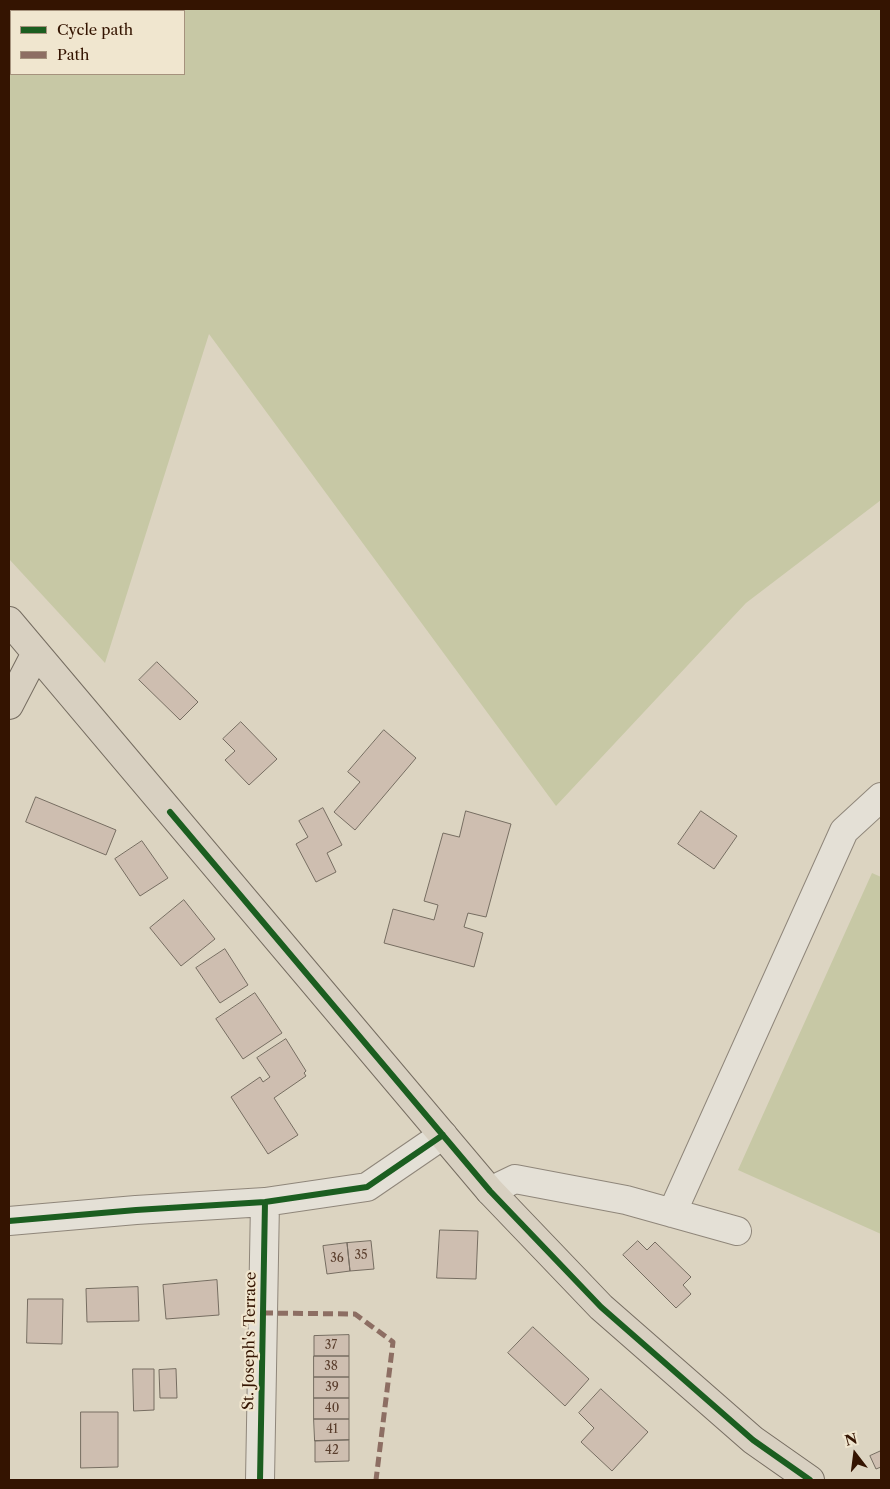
<!DOCTYPE html>
<html>
<head>
<meta charset="utf-8">
<style>
	body { margin:0 }
	#map { position:relative; width:890px; height:1489px; overflow:hidden; background:#dcd4c1; font-family:"Libre Caslon Text",serif }
	canvas { display:block }
	.frame { position:absolute; inset:0; border:10px solid #341401; pointer-events:none }
	.legend { position:absolute; left:10px; top:10px; width:175px; height:65px; box-sizing:border-box; background:#f0e6cf; border:1px solid #a5927d; margin:0; padding:6px 9px; list-style:none; font-size:15px; color:#341401 }
	.legend li { display:flex; align-items:center; gap:10px; height:25px }
	.legend b { width:25px; border:1px solid #a5927d }
	.north { position:absolute; left:830px; top:1429px; width:50px; height:50px; -webkit-text-stroke:4px #f0e6cf; paint-order:stroke; rotate:345deg; font-size:14px; font-weight:700; line-height:20px; text-align:center; color:#341401 }
	.north::after { content:''; display:block; margin:auto; width:18px; height:22px; background:#341401; clip-path:polygon(50% 0,100% 100%,50% 72%,0 100%) }
</style>
</head>
<body>
<div id="map">
<canvas width="890" height="1489"></canvas>
<div class="frame"></div>
<ul class="legend">
<li><b style="height:6px;background:#1b5e20"></b>Cycle path</li>
<li><b style="height:6px;background:#8d6e63"></b>Path</li>
</ul>
<div class="north">N</div>
</div>
<script>
const ctx = document.querySelector('canvas').getContext('2d');
ctx.lineJoin = 'round';
function fill(path, color) { ctx.fillStyle = color; ctx.fill(path, 'evenodd'); }
function trace(path, color, width, dash) { ctx.strokeStyle = color; ctx.lineWidth = width; ctx.lineCap = dash ? 'butt' : 'round'; ctx.setLineDash(dash || []); ctx.stroke(path); }
function write(font, color, halo, rows, align = 'center') {
  ctx.font = font + ' "Libre Caslon Text",serif'; ctx.lineWidth = 4.5; ctx.setLineDash([]); ctx.textBaseline = 'middle'; ctx.strokeStyle = halo; ctx.fillStyle = color; for (const [text, x, y, turn = 0] of rows) {
    ctx.save(); ctx.translate(x, y); ctx.rotate((+turn || 0) * Math.PI / 180); ctx.textAlign = isNaN(turn) ? turn : align; if (halo) ctx.strokeText(text, 0, 0); ctx.fillText(text, 0, 0); ctx.restore();
  }
}
fill(new Path2D(`
	M 9,9 L 881,9 L 881,500 L 746,603 L 556,806 L 209,334 L 105,663 L 9,559 ZM 11,11 L 184,11 L 184,74 L 11,74 Z
	M 872,873 L 881,877 L 881,1234 L 738,1170 Z`), '#c7c8a5');
const building = new Path2D(`
	M 157,662 L 198,702 L 180,720 L 139,680 Z
	M 241,722 L 277,759 L 249,785 L 225,760 L 235,751 L 223,739 Z
	M 384,730 L 416,758 L 355,830 L 334,812 L 360,782 L 348,772 Z
	M 36,797 L 116,830 L 106,855 L 26,822 Z
	M 323,808 L 342,845 L 327,853 L 336,872 L 316,882 L 296,844 L 308,837 L 299,821 Z
	M 466,811 L 511,824 L 486,917 L 468,913 L 464,927 L 483,933 L 474,967 L 384,943 L 393,909 L 434,920 L 438,905 L 424,901 L 443,833 L 459,837 Z
	M 701,811 L 737,836 L 714,869 L 678,844 Z
	M 142,841 L 168,878 L 140,896 L 115,859 Z
	M 184,900 L 215,939 L 181,966 L 150,928 Z
	M 225,949 L 248,985 L 220,1003 L 196,968 Z
	M 255,993 L 282,1033 L 243,1059 L 216,1019 Z
	M 286,1039 L 306,1071 L 304,1073 L 306,1076 L 274,1098 L 298,1135 L 268,1154 L 231,1097 L 260,1077 L 263,1082 L 270,1077 L 257,1058 Z
	M 440,1230 L 478,1231 L 476,1279 L 437,1278 Z
	M 371,1241 L 374,1269 L 350,1271 L 347,1243 Z
	M 638,1241 L 647,1250 L 655,1242 L 691,1277 L 683,1285 L 691,1294 L 676,1308 L 623,1255 Z
	M 347,1243 L 350,1271 L 327,1274 L 323,1246 Z
	M 217,1280 L 219,1315 L 166,1319 L 163,1285 Z
	M 138,1287 L 139,1321 L 87,1322 L 86,1289 Z
	M 28,1299 L 63,1299 L 62,1344 L 27,1343 Z
	M 533,1327 L 589,1379 L 565,1406 L 508,1353 Z
	M 349,1335 L 349,1356 L 314,1356 L 314,1336 Z
	M 314,1356 L 349,1356 L 349,1377 L 314,1377 Z
	M 133,1369 L 154,1369 L 154,1410 L 134,1411 Z
	M 176,1369 L 177,1398 L 160,1398 L 159,1370 Z
	M 314,1377 L 349,1377 L 349,1398 L 314,1398 Z
	M 601,1389 L 648,1432 L 612,1471 L 581,1442 L 594,1428 L 579,1413 Z
	M 314,1398 L 349,1398 L 349,1419 L 314,1419 Z
	M 81,1412 L 118,1412 L 118,1467 L 81,1468 Z
	M 314,1419 L 349,1419 L 349,1440 L 315,1441 Z
	M 349,1440 L 349,1461 L 315,1462 L 315,1441 Z
	M 881,1451 L 881,1467 L 876,1469 L 870,1456 Z`);
fill(building, '#cebeb0');
trace(building, '#766d61', 1);
const minor = new Path2D(`
	M 490,1191 L 515,1179 L 626,1200 L 737,1231
	M 672,1213 L 844,831 L 881,797
	M 9,1221 L 136,1210 L 265,1202 L 367,1187 L 443,1135
	M 260,1480 L 265,1202`);
const major = new Path2D(`
	M 9,621 L 490,1191 L 601,1307 L 753,1440 L 810,1480
	M 9,705 L 36,653`);
trace(minor, '#8f867a', 30);
trace(major, '#766d61', 30);
trace(minor, '#e4e0d6', 28);
trace(major, '#d8d0c1', 28);
trace(new Path2D(`
	M 263,1313 L 355,1314 L 393,1342 L 376,1480`), '#8d6e63', 5, [10, 5]);
trace(new Path2D(`
	M 170,812 L 490,1191 L 601,1307 L 753,1440 L 810,1480
	M 9,1221 L 136,1210 L 265,1202 L 367,1187 L 443,1135
	M 260,1480 L 265,1202`), '#1b5e20', 6);
write('12px', '#5a3e2d', null, [
	["35",361,1256],
	["36",337,1259],
	["37",331,1346],
	["38",331,1367],
	["39",332,1388],
	["40",332,1409],
	["41",332,1430],
	["42",332,1451]
]);
write('15px', '#341401', '#f0e6cf', [
	["St. Joseph's Terrace",250,1341,-89]
]);
</script>
</body>
</html>
